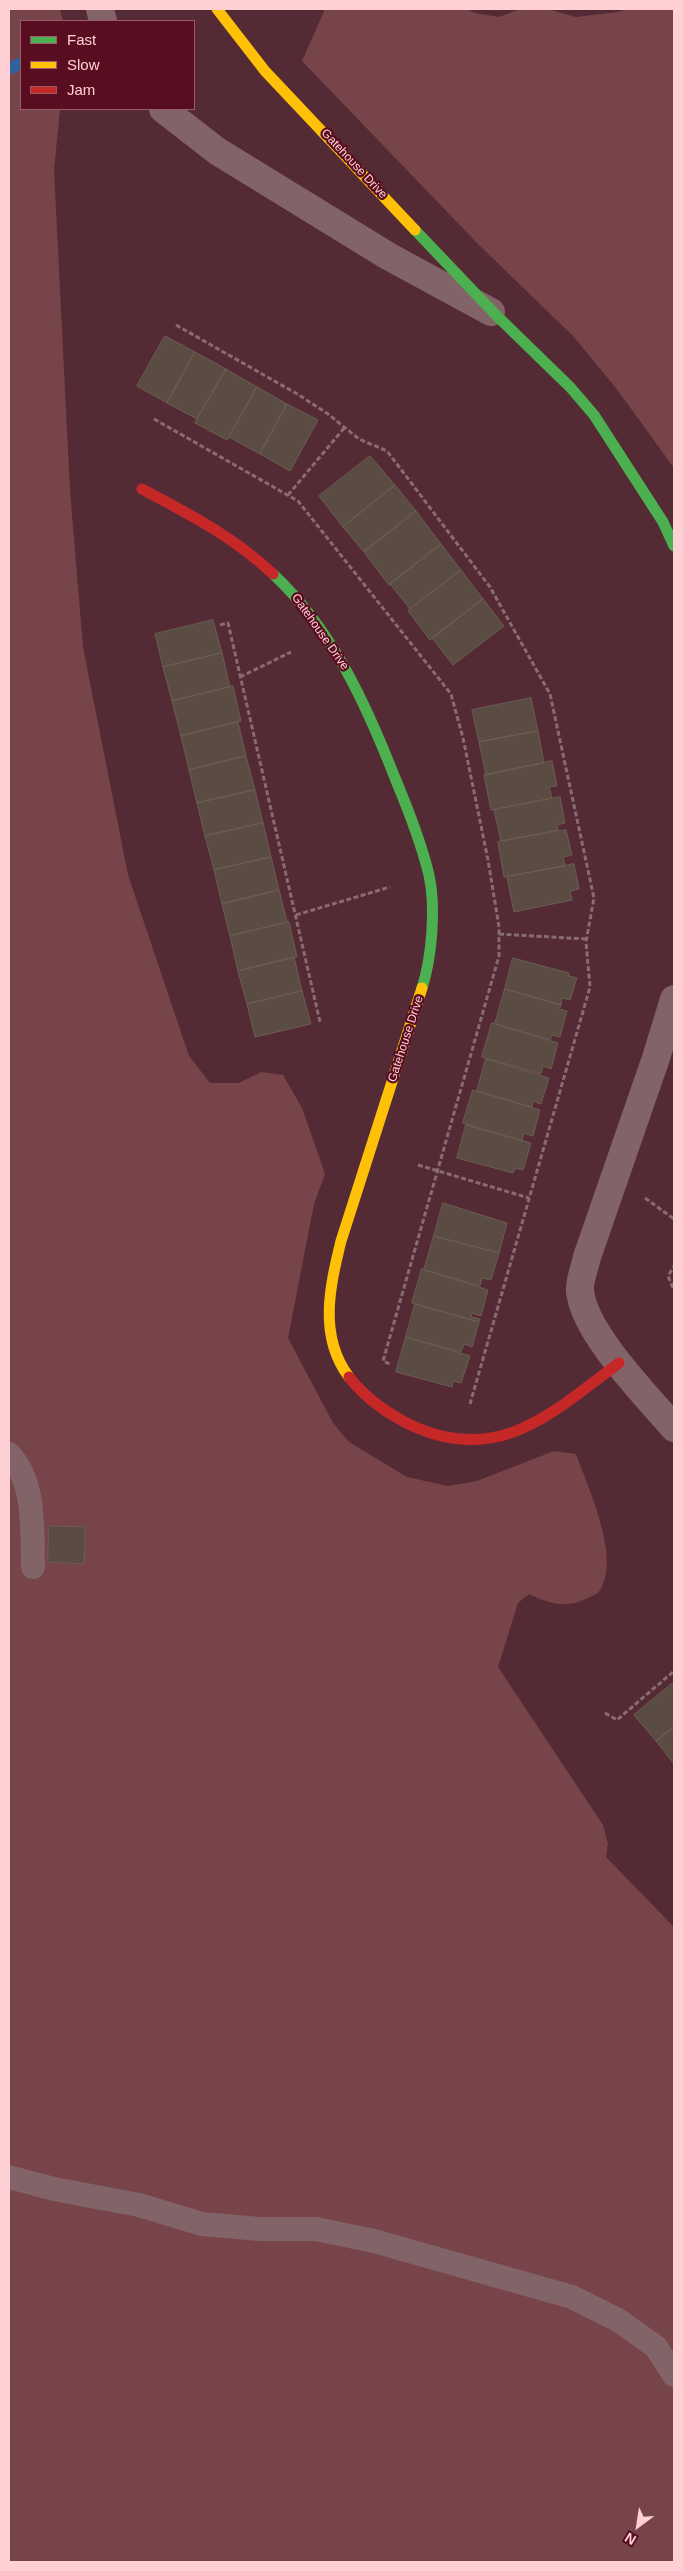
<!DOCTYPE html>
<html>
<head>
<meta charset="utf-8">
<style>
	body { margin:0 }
	#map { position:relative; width:683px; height:2571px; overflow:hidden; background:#542b34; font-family:Arial,sans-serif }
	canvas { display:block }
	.frame { position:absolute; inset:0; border:10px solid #ffd0d3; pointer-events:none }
	.legend { position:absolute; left:20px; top:20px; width:175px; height:90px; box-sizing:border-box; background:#590d20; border:1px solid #9b5b68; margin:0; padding:6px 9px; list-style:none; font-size:15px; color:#ffd0d3 }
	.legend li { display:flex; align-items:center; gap:10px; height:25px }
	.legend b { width:25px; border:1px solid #9b5b68 }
	.north { position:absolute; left:613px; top:2501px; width:50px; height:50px; -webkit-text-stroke:4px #590d20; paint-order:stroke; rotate:211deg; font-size:14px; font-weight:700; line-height:20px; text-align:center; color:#ffd0d3 }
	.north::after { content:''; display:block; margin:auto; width:18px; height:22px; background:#ffd0d3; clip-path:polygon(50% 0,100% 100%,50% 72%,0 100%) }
</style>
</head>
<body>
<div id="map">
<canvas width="683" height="2571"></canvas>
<div class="frame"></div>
<ul class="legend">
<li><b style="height:6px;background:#4caf50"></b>Fast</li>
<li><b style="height:6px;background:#ffc107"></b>Slow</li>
<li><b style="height:6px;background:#c62828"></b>Jam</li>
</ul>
<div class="north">N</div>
</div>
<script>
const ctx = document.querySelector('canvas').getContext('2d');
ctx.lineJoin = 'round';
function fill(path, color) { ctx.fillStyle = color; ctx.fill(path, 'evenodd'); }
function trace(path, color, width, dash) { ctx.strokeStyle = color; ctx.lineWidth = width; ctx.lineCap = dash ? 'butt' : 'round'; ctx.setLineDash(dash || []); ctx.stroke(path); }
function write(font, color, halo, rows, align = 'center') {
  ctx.font = font + ' Arial,sans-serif'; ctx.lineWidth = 4.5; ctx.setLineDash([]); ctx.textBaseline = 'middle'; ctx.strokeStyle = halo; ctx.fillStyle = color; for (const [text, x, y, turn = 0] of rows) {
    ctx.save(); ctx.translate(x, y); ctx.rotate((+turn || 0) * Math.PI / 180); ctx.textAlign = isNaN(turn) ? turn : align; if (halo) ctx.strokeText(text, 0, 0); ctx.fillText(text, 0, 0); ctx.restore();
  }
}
fill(new Path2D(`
	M 9,9 L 60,9 L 63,21 L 21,21 L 21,109 L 60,109 L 54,170 L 70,491 L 83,647 L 128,875 L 189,1056 L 210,1083 L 239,1083 L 261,1072 L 283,1075 L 302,1108 L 325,1174 L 314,1204 L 288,1338 L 333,1423 L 349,1442 L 407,1477 L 448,1486 L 477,1481 L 554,1451 L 576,1454 C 588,1487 621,1558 600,1590 C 598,1594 592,1596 588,1598 C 567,1609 550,1604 529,1594 L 518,1603 L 498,1667 L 603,1825 L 608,1844 L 606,1857 L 674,1927 L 674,2562 L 9,2562 Z
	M 325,9 L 467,9 L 475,13 L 499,17 L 520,9 L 547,9 L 576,17 L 618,12 L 628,9 L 674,9 L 674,468 L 616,388 L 573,336 L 479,245 L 302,61 Z`), '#77444a');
trace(new Path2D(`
	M 9,69 L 21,63`), '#31629d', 12);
const building = new Path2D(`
	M 165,336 L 195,352 L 167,403 L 137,386 Z
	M 195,352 L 226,369 L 197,419 L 167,403 Z
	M 226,369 L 257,387 L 227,440 L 195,423 Z
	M 257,387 L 287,404 L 260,454 L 229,437 Z
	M 287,404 L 318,420 L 290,471 L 260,454 Z
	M 370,456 L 395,485 L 343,527 L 319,496 Z
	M 395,485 L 416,511 L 364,552 L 343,527 Z
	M 416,511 L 441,544 L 389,585 L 364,552 Z
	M 441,544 L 461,570 L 410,609 L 390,584 Z
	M 461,570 L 483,599 L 430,640 L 408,611 Z
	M 483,599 L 504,626 L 453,665 L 432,638 Z
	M 213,620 L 222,653 L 163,667 L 155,634 Z
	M 222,653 L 230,687 L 172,701 L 163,667 Z
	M 233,686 L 241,721 L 181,736 L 172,701 Z
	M 531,698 L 538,731 L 479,742 L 472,710 Z
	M 238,722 L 246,756 L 189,770 L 181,736 Z
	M 538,731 L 544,763 L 486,775 L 479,742 Z
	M 246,756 L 255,790 L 197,803 L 189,770 Z
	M 552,761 L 557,786 L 549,787 L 552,798 L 491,810 L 484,775 Z
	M 255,790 L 263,823 L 205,836 L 197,803 Z
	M 560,797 L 565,823 L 557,825 L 558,830 L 501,841 L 494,810 Z
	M 263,823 L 271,857 L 214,870 L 205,836 Z
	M 566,830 L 572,855 L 563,857 L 565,866 L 504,877 L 498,842 Z
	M 271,857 L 279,890 L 222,904 L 214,870 Z
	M 574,864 L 579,889 L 570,891 L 572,900 L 514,912 L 507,877 Z
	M 279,890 L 287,922 L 230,936 L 222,904 Z
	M 289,922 L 297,957 L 238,971 L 230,936 Z
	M 294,957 L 302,991 L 247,1004 L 238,971 Z
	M 513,958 L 569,973 L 569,976 L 577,978 L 570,1000 L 562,998 L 561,1005 L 505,989 Z
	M 505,989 L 561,1005 L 559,1009 L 567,1011 L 560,1037 L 552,1035 L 550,1040 L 495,1024 Z
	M 302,991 L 311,1024 L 255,1037 L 247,1004 Z
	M 492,1023 L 558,1043 L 551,1069 L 543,1066 L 541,1074 L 482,1057 Z
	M 486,1059 L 549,1078 L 541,1104 L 533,1101 L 532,1107 L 477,1091 Z
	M 473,1090 L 540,1110 L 533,1136 L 524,1133 L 522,1141 L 463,1123 Z
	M 466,1125 L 531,1143 L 523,1170 L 515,1168 L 513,1173 L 457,1158 Z
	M 443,1203 L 507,1223 L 499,1253 L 434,1236 Z
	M 434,1236 L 499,1253 L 491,1280 L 482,1278 L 480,1286 L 424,1270 Z
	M 422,1269 L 488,1290 L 481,1316 L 472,1313 L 471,1317 L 480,1319 L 479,1322 L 412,1303 Z
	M 415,1304 L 479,1322 L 472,1347 L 464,1344 L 461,1352 L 406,1337 Z
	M 406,1337 L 470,1356 L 461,1383 L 453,1381 L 452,1387 L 396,1372 Z
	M 49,1526 L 85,1527 L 84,1564 L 48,1562 Z
	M 674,1682 L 674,1727 L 656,1741 L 634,1715 Z
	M 674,1727 L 674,1764 L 656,1741 Z`);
fill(building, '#5a4c43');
trace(building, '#6b5d54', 1);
trace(new Path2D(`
	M 176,325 L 299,395 L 328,414 L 359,439 L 387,451 L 490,587 L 550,694 L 594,898 L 586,942 L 590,987 L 470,1404
	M 154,419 L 298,501 L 451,694 L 463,738 L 488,860 L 499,927 L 499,956 L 383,1361 L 390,1364
	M 288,495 L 345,427
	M 220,625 L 228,623 L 320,1022
	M 240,677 L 291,652
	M 296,915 L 390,887
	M 499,934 L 586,939
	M 418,1165 L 529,1198
	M 645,1198 L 674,1219
	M 673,1288 L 668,1276 L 674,1266
	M 605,1713 L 617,1720 L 674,1671`), '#886c70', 3, [5, 2.5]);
trace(new Path2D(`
	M 9,1454 C 36,1483 32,1530 33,1567
	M 9,2177 L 54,2189 L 139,2205 L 202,2224 L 260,2229 L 316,2229 L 374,2241 L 572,2297 L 618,2320 L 656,2347 L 674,2375`), '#826368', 24);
trace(new Path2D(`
	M 100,9 L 103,21
	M 163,109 L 217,151 L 388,256 L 491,312
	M 674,999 L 656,1058 L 587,1257 C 585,1267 579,1281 580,1291 C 584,1333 647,1396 674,1428`), '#826368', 28);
trace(new Path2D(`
	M 415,230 L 496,315 L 570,387 L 594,415 L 663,522 L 674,546
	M 273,574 C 332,629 366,704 395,778 C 408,809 421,842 429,875 C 436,907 432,957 422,988`), '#4caf50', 11);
trace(new Path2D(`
	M 217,9 L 265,71 L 415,230
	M 349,1377 C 318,1336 330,1286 341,1241 L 422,988`), '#ffc107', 11);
trace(new Path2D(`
	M 142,489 C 191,515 232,536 273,574
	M 349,1377 C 367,1400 389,1415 415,1427 C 501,1465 554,1411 619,1363`), '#c62828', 11);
write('12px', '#ffd0d3', '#590d20', [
	["Gatehouse Drive",354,164,47],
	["Gatehouse Drive",320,632,55],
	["Gatehouse Drive",406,1039,-72]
]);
</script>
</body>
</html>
